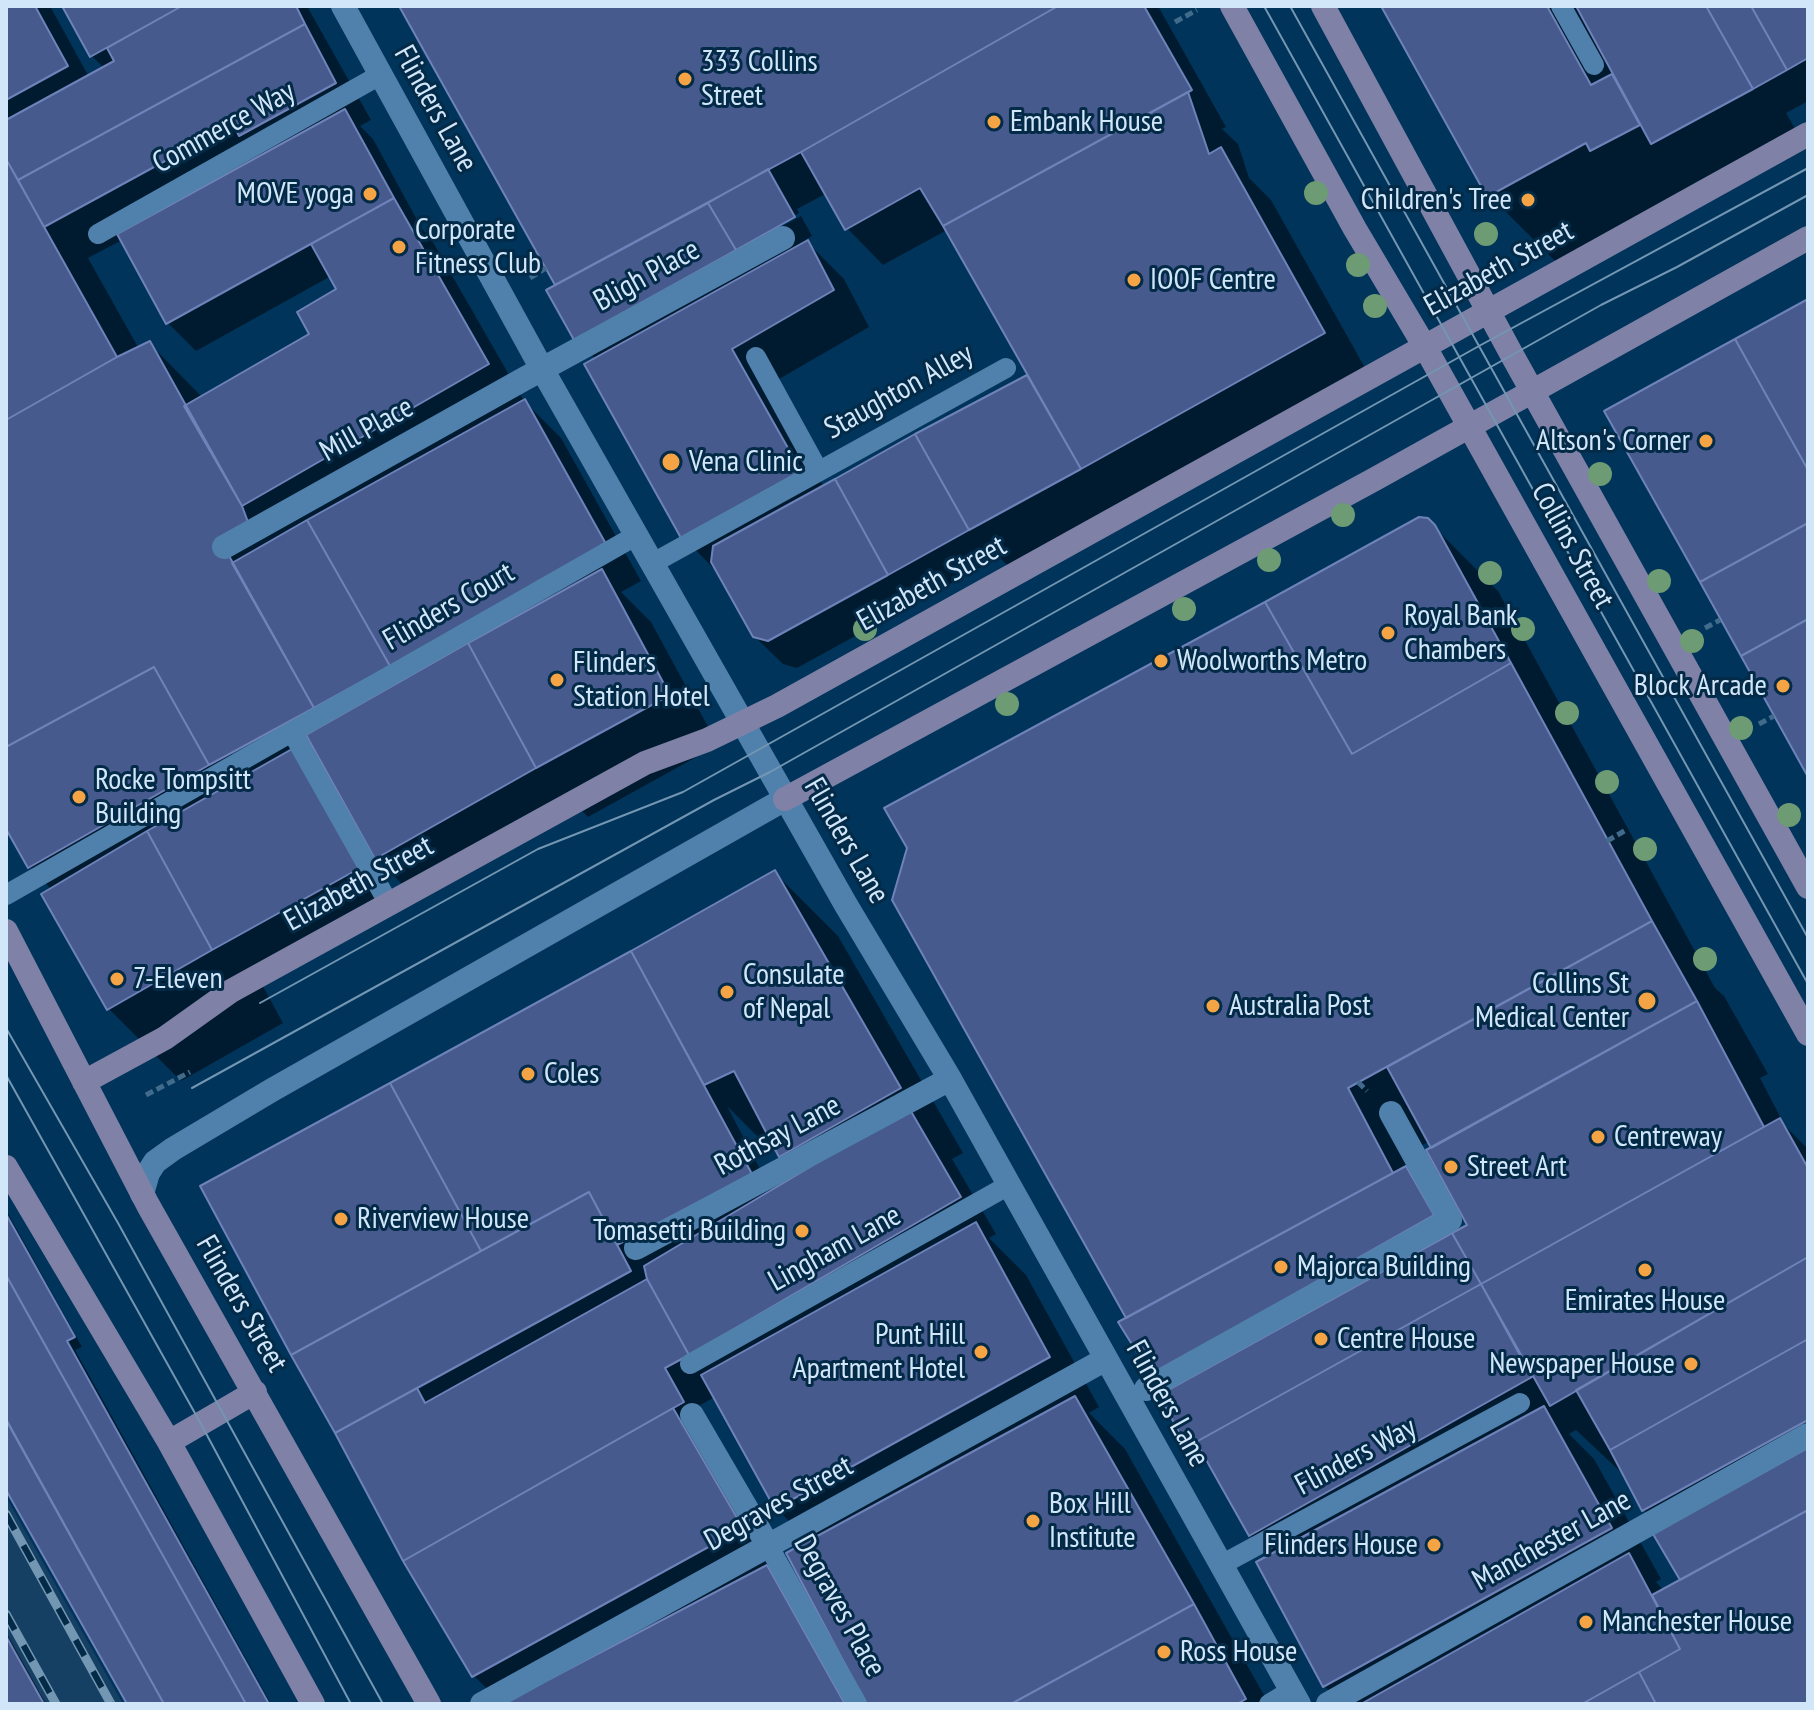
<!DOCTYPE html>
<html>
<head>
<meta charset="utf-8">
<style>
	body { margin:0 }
	#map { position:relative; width:1814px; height:1710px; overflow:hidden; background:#00345a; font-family:"PT Sans Narrow",sans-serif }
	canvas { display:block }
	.frame { position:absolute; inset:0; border:8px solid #d2e6fa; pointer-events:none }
</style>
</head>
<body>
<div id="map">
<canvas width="1814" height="1710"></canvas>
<div class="frame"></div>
</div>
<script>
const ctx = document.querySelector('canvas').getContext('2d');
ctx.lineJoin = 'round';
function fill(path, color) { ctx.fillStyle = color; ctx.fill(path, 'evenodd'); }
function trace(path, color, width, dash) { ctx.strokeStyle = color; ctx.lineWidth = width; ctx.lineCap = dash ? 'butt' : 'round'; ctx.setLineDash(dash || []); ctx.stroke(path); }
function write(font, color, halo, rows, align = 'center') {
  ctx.font = font + ' "PT Sans Narrow",sans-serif'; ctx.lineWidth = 6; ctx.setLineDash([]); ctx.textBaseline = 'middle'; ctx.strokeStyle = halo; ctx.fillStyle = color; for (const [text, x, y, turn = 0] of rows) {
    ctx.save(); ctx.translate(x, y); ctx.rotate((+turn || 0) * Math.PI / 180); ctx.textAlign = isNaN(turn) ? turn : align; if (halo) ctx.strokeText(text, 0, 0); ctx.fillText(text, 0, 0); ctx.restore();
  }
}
fill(new Path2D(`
	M 6,1497 L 123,1704 L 44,1704 L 6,1636 Z`), '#164063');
fill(new Path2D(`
	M 6,6 L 50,6 L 89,77 L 105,69 L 92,56 L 64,6 L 307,6 L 371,120 L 360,126 L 373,139 L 422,229 L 430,237 L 524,401 L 561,438 L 641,581 L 621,592 L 651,622 L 718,745 L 588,817 L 566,795 L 404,886 L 376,858 L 346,802 L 336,808 L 386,897 L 254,970 L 283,1023 L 181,1081 L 109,1009 L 52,890 L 30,867 L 6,825 ZM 122,240 L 168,323 L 196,351 L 331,276 L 339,290 L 311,335 L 203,398 L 150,344 L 139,349 L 88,258 ZM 322,701 L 324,705 L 232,755 L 232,750 Z
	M 401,6 L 1158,6 L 1226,127 L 1222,129 L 1238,144 L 1249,178 L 1271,200 L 1374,384 L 1021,579 L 999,557 L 797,668 L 783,664 L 754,636 L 719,574 L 683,537 L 596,359 L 576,339 L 558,285 ZM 827,193 L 847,228 L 883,265 L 947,230 L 1029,376 L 824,487 L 767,386 L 869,327 L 844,279 L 805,240 L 812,236 L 801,216 L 743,248 L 743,244 L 799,213 L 797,209 Z
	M 1383,6 L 1808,6 L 1808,101 L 1786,113 L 1801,139 L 1562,268 L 1489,195 Z
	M 1427,520 L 1498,591 L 1715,988 L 1724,996 L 1768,1074 L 1760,1078 L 1785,1126 L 1808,1149 L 1808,1704 L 1343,1704 L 1324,1686 L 1271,1556 L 1250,1535 L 1215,1472 L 1189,1446 L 1128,1319 ZM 1428,1142 L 1469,1226 L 1462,1230 L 1410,1152 ZM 1576,1430 L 1625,1476 L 1644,1510 L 1664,1530 L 1682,1581 L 1664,1591 L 1656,1582 L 1661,1579 L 1594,1459 L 1569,1434 Z
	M 775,873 L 838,936 L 963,1153 L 952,1159 L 996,1234 L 989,1238 L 1026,1275 L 1099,1407 L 1089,1413 L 1125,1449 L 1269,1704 L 869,1704 L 810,1542 L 776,1508 L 715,1397 L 700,1405 L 856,1704 L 502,1704 L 474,1676 L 293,1354 L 203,1187 L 631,954 ZM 727,1106 L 769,1148 L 774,1145 L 780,1156 L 800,1176 L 772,1192 Z
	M 6,1210 L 82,1347 L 75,1350 L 271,1704 L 127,1704 L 6,1489 Z
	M 6,1632 L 46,1704 L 6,1704 Z`), '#0007');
const building = new Path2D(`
	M 6,6 L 35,6 L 68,66 L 6,100 Z
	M 62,6 L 182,6 L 90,57 Z
	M 182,6 L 296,6 L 305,24 L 18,180 L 6,159 L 6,120 L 114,61 L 107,48 Z
	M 399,6 L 1058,6 L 801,152 L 555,285 Z
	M 1058,6 L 1144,6 L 1192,90 L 943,226 L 920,188 L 845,230 L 801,152 Z
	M 1381,6 L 1547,6 L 1591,85 L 1612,74 L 1640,125 L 1590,151 L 1586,143 L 1487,197 Z
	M 1576,6 L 1706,6 L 1753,89 L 1651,144 Z
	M 1706,6 L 1751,6 L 1787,70 L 1753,89 Z
	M 1751,6 L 1808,6 L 1808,58 L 1787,70 Z
	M 305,24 L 336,83 L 239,136 L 233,124 L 44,227 L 18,180 Z
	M 1188,92 L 1209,154 L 1221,147 L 1325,333 L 1081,469 L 943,226 Z
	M 345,109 L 394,198 L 166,324 L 117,234 Z
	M 6,159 L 117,357 L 6,420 Z
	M 768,169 L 795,217 L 736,250 L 708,203 Z
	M 394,198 L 489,364 L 242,506 L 184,406 L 309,334 L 297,312 L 336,289 L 311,244 Z
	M 708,203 L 736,250 L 574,340 L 546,290 Z
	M 808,240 L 834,290 L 732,349 L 801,471 L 681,538 L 584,364 Z
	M 1808,299 L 1808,470 L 1735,339 Z
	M 1735,339 L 1808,470 L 1808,523 L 1700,582 L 1604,411 Z
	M 150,341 L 242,506 L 248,522 L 219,538 L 314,708 L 209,765 L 154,667 L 6,747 L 6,420 L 117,357 Z
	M 1027,375 L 1081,469 L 969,530 L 915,434 Z
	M 525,399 L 606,544 L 390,666 L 307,520 Z
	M 915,434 L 969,530 L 888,575 L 835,479 Z
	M 835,479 L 888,575 L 768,641 L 753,637 L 711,562 L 713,546 Z
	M 1419,517 L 1428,518 L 1435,525 L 1511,663 L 1352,754 L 1265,602 Z
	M 307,520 L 390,666 L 314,708 L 232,563 Z
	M 1808,523 L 1808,619 L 1741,656 L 1700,582 Z
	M 602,569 L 670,695 L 536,768 L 468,643 Z
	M 1265,602 L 1352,754 L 1511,663 L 1652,921 L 1348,1088 L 1393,1173 L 1126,1318 L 892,900 L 907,848 L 884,808 Z
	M 1808,619 L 1808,777 L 1741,656 Z
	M 468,643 L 536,768 L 375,859 L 306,735 Z
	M 154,667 L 209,765 L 28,868 L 6,829 L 6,747 Z
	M 292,749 L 360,868 L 212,950 L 147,831 Z
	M 147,831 L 212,950 L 107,1010 L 41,894 Z
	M 775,870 L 901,1088 L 779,1157 L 734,1071 L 704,1085 L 631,951 Z
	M 1652,921 L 1697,1001 L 1431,1148 L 1387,1067 Z
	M 631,951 L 752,1174 L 617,1245 L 589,1192 L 481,1251 L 390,1083 Z
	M 1697,1001 L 1764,1127 L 1481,1284 L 1452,1233 L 1467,1225 L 1426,1150 Z
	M 390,1083 L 481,1251 L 291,1355 L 200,1186 Z
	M 909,1108 L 961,1197 L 689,1355 L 647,1279 L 644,1266 Z
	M 1780,1118 L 1808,1168 L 1808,1257 L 1550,1406 L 1481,1284 Z
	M 1406,1166 L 1434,1215 L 1151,1375 L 1118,1322 Z
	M 589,1192 L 631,1271 L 335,1433 L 291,1355 Z
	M 6,1214 L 75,1337 L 67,1341 L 269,1704 L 246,1704 L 6,1275 Z
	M 976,1222 L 1050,1357 L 775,1509 L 701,1375 Z
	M 1452,1233 L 1481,1284 L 1187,1447 L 1159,1395 Z
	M 1808,1257 L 1808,1339 L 1610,1450 L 1576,1390 Z
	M 6,1275 L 31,1320 L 246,1704 L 164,1704 L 6,1420 Z
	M 647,1279 L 689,1355 L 665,1368 L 684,1402 L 403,1561 L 335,1433 L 417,1388 L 425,1403 Z
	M 1481,1284 L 1532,1377 L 1249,1536 L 1196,1442 Z
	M 1808,1339 L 1808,1420 L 1642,1511 L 1610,1450 Z
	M 1075,1396 L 1194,1604 L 1011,1704 L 866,1704 L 786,1553 Z
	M 1544,1406 L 1612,1528 L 1323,1687 L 1256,1562 Z
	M 673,1408 L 743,1528 L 472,1677 L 403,1561 Z
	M 6,1419 L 164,1704 L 127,1704 L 6,1490 Z
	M 1808,1448 L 1808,1510 L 1680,1580 L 1653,1534 Z
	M 1808,1510 L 1808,1704 L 1656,1704 L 1639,1672 L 1680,1649 L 1652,1595 Z
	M 1629,1553 L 1680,1649 L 1582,1704 L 1361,1704 Z
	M 767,1565 L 845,1704 L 502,1704 Z
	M 1194,1604 L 1246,1699 L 1237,1704 L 1011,1704 Z
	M 6,1636 L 13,1649 L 44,1704 L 6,1704 Z
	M 1639,1672 L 1656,1704 L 1582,1704 Z`);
fill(building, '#475a8d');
trace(building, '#6e83b9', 2);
trace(new Path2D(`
	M 1175,22 L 1197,10
	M 530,278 L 546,268
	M 1705,628 L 1720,620
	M 1759,724 L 1774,716
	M 1607,841 L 1626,830
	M 1358,1082 L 1367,1091
	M 146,1095 L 190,1072
	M 6,1290 L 7,1289
	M 6,1408 L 7,1408`), '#416b8b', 5, [8, 4]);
trace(new Path2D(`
	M 1561,6 L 1594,65
	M 98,234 L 380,75
	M 756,357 L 818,470
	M 653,563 L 1006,368
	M 292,732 L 389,904
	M 6,895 L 637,535
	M 690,1364 L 1009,1185
	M 769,1547 L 857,1704
	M 1221,1565 L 1520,1403
	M 1269,1704 L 1292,1690`), '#5080ac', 20);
trace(new Path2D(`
	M 343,6 L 542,369 L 846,905 L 950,1079 L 1299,1704
	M 224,547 L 524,379 L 783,238
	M 142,1194 L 148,1173 L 155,1162 L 173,1149 L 272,1090 L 785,799
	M 636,1248 L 950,1079
	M 1146,1389 L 1450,1220 L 1391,1113
	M 692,1415 L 769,1547
	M 482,1704 L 1106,1359
	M 1328,1704 L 1808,1435`), '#5080ac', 24);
trace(new Path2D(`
	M 1232,6 L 1355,229 L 1425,347 L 1808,1034
	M 1323,6 L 1512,355 L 1808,887
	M 785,799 L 1375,479 L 1808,238
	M 6,931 L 148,1205 L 429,1704
	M 84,1082 L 165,1038 L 231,991 L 645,763 L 707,740 L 777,706 L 1808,134
	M 6,1167 L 169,1442 L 313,1704
	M 169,1442 L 255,1392`), '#7f81a7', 24);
trace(new Path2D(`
	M 1264,6 L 1808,984
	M 1290,6 L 1808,938
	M 260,1003 L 538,849 L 683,792 L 1479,346 L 1808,168
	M 6,1028 L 118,1223 L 383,1704
	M 6,1075 L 201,1424 L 351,1704
	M 192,1088 L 714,800 L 770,772 L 1601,305 L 1677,267 L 1808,195`), '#7396b2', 2);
const rail = new Path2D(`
	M 6,1514 L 111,1704
	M 6,1614 L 56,1704`);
trace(rail, '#7396b2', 9);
trace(rail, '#032a47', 6, [18]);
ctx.fillStyle = '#6d9b73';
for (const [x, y] of [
	[1316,193],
	[1486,234],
	[1358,265],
	[1375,306],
	[1600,474],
	[1343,515],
	[1269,560],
	[1490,573],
	[1659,581],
	[1184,609],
	[865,629],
	[1523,629],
	[1692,641],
	[1007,704],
	[1567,713],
	[1741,728],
	[1607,782],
	[1789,815],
	[1645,849],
	[1705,959]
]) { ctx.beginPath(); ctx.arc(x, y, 12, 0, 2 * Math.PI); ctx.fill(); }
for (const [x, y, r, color] of [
	[685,79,8,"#f4a444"],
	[994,122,8,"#f4a444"],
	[370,194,8,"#f4a444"],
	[1528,200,8,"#f4a444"],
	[399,247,8,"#f4a444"],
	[1134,280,8,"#f4a444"],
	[1706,441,8,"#f4a444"],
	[671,462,10,"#f4a444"],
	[1388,633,8,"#f4a444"],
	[1161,661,8,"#f4a444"],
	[557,680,8,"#f4a444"],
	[1783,686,8,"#f4a444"],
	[79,797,8,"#f4a444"],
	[117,979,8,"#f4a444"],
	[727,992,8,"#f4a444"],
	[1647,1001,10,"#f4a444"],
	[1213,1006,8,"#f4a444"],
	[528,1074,8,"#f4a444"],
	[1598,1137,8,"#f4a444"],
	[1451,1167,8,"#f4a444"],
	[341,1219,8,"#f4a444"],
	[802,1231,8,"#f4a444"],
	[1281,1267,8,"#f4a444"],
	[1645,1270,8,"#f4a444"],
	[1321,1339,8,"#f4a444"],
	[981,1352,8,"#f4a444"],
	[1691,1364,8,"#f4a444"],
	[1033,1521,8,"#f4a444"],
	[1434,1545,8,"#f4a444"],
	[1586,1622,8,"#f4a444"],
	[1164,1652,8,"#f4a444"]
]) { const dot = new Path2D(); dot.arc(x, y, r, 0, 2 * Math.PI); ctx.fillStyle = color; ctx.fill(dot); trace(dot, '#032a47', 3); }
write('30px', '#d2e6fa', '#032a47', [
	["333 Collins",701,62],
	["Street",701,96],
	["Embank House",1010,122],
	["MOVE yoga",354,194,"right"],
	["Children's Tree",1512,200,"right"],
	["Corporate",415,230],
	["Fitness Club",415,264],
	["IOOF Centre",1150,280],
	["Altson's Corner",1690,441,"right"],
	["Vena Clinic",689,462],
	["Royal Bank",1404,616],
	["Chambers",1404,650],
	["Woolworths Metro",1177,661],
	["Flinders",573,663],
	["Station Hotel",573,697],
	["Block Arcade",1767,686,"right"],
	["Rocke Tompsitt",95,780],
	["Building",95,814],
	["Consulate",743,975],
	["of Nepal",743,1009],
	["7-Eleven",133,979],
	["Collins St",1629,984,"right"],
	["Medical Center",1629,1018,"right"],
	["Australia Post",1229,1006],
	["Coles",544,1074],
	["Centreway",1614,1137],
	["Street Art",1467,1167],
	["Riverview House",357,1219],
	["Tomasetti Building",786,1231,"right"],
	["Majorca Building",1297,1267],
	["Emirates House",1645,1301,"center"],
	["Punt Hill",965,1335,"right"],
	["Apartment Hotel",965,1369,"right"],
	["Centre House",1337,1339],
	["Newspaper House",1675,1364,"right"],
	["Box Hill",1049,1504],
	["Institute",1049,1538],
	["Flinders House",1418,1545,"right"],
	["Manchester House",1602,1622],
	["Ross House",1180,1652]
], 'left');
write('30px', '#d2e6fa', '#032a47', [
	["Flinders Lane",435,109,61],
	["Commerce Way",224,128,-29],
	["Elizabeth Street",1499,269,-29],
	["Bligh Place",647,276,-29],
	["Staughton Alley",899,392,-29],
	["Mill Place",367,430,-29],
	["Collins Street",1572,546,61],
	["Elizabeth Street",932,584,-29],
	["Flinders Court",449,607,-30],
	["Flinders Lane",846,841,60],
	["Elizabeth Street",359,884,-29],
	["Rothsay Lane",778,1136,-28],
	["Lingham Lane",835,1249,-29],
	["Flinders Street",241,1304,60],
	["Flinders Lane",1167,1404,61],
	["Flinders Way",1356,1457,-28],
	["Degraves Street",779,1504,-29],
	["Manchester Lane",1552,1541,-29],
	["Degraves Place",839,1606,61]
]);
</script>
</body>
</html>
